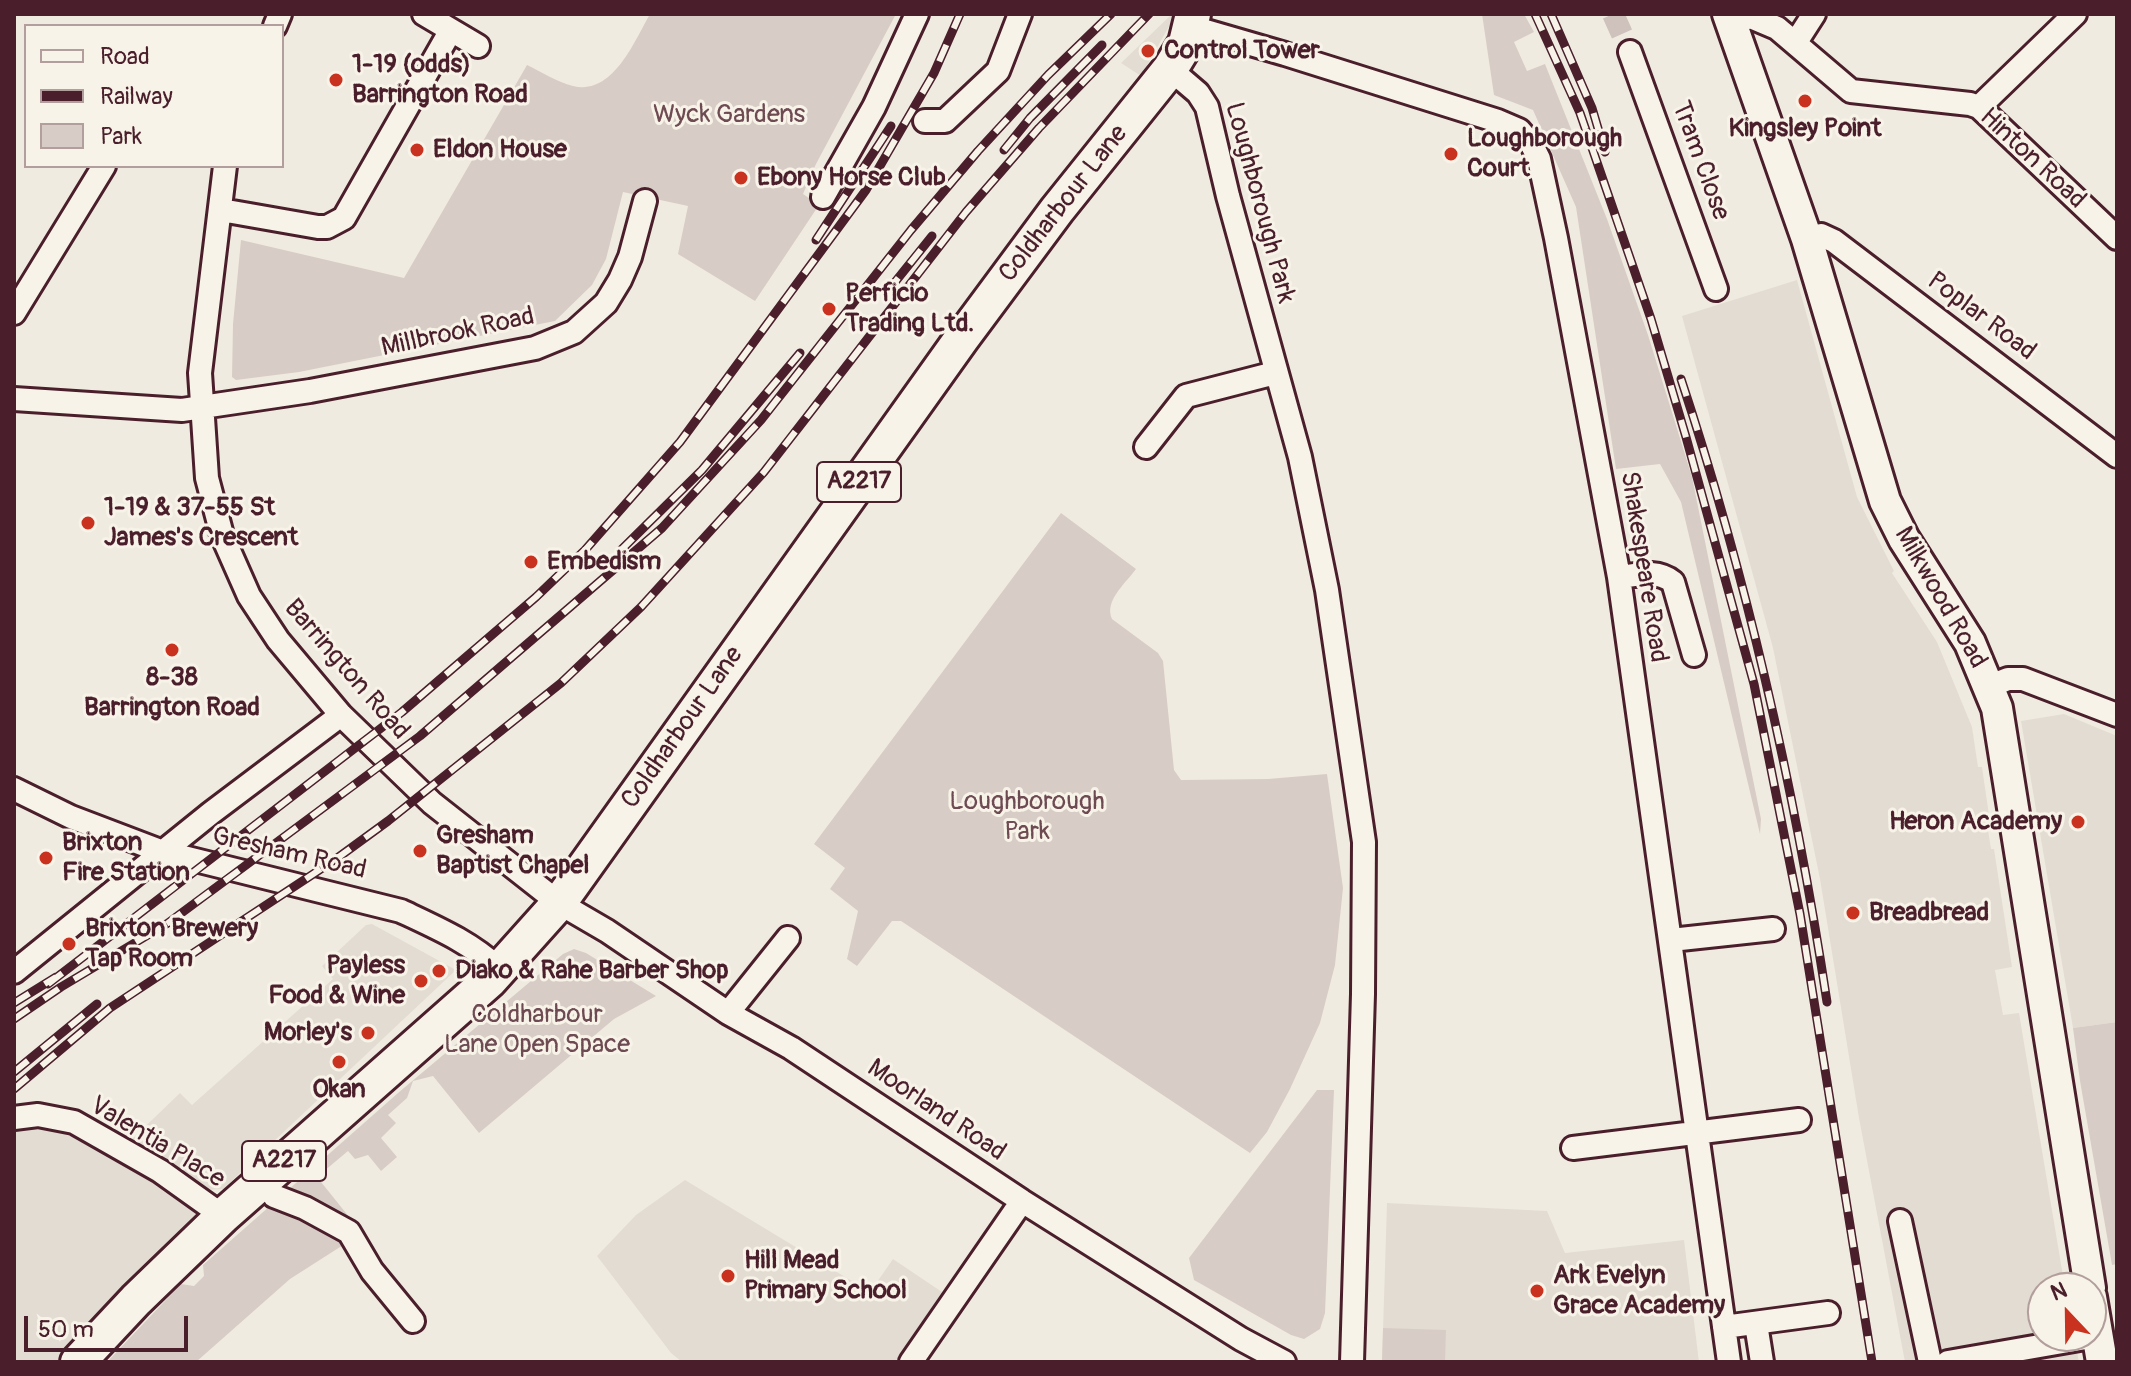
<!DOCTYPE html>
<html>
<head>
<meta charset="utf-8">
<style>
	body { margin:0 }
	#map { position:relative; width:2131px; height:1376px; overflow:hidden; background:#f0ebe0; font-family:Pangolin,sans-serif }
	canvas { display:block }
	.frame { position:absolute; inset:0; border:16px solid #4a1f2b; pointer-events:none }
	.legend { position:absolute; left:24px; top:24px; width:260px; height:144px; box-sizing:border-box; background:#f7f3e8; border:2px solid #b29e9c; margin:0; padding:10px 14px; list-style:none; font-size:24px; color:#4a1f2b }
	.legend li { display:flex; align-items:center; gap:16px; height:40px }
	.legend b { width:40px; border:2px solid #b29e9c }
	.north { position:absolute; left:2027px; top:1272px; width:80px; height:80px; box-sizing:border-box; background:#f7f3e8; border:2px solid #b29e9c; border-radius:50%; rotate:338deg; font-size:22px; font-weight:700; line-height:32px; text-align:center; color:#4a1f2b }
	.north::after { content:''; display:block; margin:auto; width:28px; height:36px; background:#c8321e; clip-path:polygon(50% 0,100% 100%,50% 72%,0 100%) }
	.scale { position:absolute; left:24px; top:1316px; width:164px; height:36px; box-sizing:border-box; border:4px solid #4a1f2b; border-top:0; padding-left:10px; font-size:24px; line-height:28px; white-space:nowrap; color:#4a1f2b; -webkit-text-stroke:6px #f7f3e8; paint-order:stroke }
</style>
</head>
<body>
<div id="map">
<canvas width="2131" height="1376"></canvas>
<div class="frame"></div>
<ul class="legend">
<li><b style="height:10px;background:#f7f3e8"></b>Road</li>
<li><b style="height:10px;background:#4a1f2b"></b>Railway</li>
<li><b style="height:22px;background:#d8cdc6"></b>Park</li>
</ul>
<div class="north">N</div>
<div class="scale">50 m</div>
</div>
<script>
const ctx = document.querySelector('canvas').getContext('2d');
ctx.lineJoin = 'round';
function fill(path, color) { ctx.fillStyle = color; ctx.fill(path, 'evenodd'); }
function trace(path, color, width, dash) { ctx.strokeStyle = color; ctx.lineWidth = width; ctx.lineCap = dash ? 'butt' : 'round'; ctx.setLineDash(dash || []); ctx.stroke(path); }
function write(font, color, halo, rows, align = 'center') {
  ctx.font = font + ' Pangolin,sans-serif'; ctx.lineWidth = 6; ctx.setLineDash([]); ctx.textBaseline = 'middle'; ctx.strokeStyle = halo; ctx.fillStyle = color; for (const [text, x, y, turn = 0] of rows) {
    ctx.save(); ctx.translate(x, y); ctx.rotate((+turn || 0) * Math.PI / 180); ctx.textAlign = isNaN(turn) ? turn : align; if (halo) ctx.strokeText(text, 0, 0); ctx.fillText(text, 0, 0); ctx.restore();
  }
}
fill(new Path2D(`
	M 1172,14 L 1176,14 L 1141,76 L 1121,63 Z
	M 1797,280 L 1857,497 L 1894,571 L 1892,573 L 1937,642 L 1972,727 L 1978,767 L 1982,767 L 1991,829 L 1988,830 L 1991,849 L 1994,849 L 2012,967 L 1995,970 L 2003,1015 L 2019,1013 L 2065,1288 L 2043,1288 L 2043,1336 L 2074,1336 L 2079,1362 L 1905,1362 L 1859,1118 L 1820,879 L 1773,648 L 1682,316 Z
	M 2064,714 L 2117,736 L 2117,1022 L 2073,1028 L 2021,721 Z
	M 372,924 L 456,970 L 223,1189 L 205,1190 L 128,1143 L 180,1093 L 192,1105 L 333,979 L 322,966 L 366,925 Z
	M 29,1124 L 78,1132 L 179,1194 L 198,1216 L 59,1362 L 14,1362 L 14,1127 Z
	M 685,1180 L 870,1292 L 893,1259 L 942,1292 L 895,1362 L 682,1362 L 671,1353 L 597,1256 L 636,1215 Z
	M 1387,1203 L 1547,1211 L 1565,1253 L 1684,1240 L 1699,1362 L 1382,1362 Z`), '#e3dcd2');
fill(new Path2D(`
	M 650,14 L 896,14 L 816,164 L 803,194 L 819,205 L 755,301 L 678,254 L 688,206 L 623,192 L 606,259 L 592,285 L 555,321 L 299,372 L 236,380 L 232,377 L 233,324 L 241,240 L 404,278 L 527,65 C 542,72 557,82 573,86 C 613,96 635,40 650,14 Z
	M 1482,14 L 1524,14 L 1534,32 L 1514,42 L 1527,71 L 1545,64 L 1607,219 L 1648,335 L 1692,477 L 1761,819 L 1760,834 L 1681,502 L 1660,464 L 1616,469 L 1576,207 L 1533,110 L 1494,95 Z
	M 1061,513 L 1136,569 C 1125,584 1104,601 1112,619 L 1158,653 L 1163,661 L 1174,770 L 1181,780 L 1268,779 L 1327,774 L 1343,888 L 1335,965 L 1320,1023 L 1290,1089 L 1267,1132 L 1250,1153 L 901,921 L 892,921 L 857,966 L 847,959 L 858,911 L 830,889 L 845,868 L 814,844 Z
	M 574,949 L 586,953 L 656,996 L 614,1019 L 479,1133 L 433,1076 L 413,1081 L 407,1098 L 388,1115 L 396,1123 L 381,1138 L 397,1157 L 381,1171 L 368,1155 L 355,1159 L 348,1151 L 317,1177 L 362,1233 L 290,1279 L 196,1362 L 107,1362 L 181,1284 L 194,1286 L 204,1276 L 203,1265 L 398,1093 L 563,954 Z
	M 2117,1022 L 2117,1264 L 2112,1265 L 2080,1081 L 2073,1028 Z
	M 1317,1090 L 1334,1090 L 1325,1313 L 1320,1329 L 1304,1339 L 1291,1335 L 1194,1280 L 1189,1258 Z
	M 1383,1328 L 1446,1330 L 1445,1362 L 1382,1362 Z`), '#d8cdc6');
trace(new Path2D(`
	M 1613,14 L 1630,52`), '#cfc2bc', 22, [22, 11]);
const street = new Path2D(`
	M 1732,22 L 1751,17 L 1777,28 L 1851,91 L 1970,104 L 1979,107 L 2117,238
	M 275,26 L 280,14
	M 1192,27 L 1285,54 L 1498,121 L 1519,130 L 1532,145 L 1539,159 L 1556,238 L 1619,577 L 1729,1362
	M 451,30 L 478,46
	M 1796,42 L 1814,14
	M 1630,52 L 1716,289
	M 1170,69 L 1198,93 L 1207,107 L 1228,196 L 1300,457 L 1327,590 L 1364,842 L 1363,994 L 1352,1362
	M 1979,107 L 2075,14
	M 925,121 L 945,121 L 998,71 L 1020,14
	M 225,166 L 200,373 L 207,478 L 222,535 L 249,596 L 278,640 L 341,715 L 432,803 L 559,903 L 607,931 L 728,1013 L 791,1048 L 1022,1201 L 1241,1339 L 1284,1362
	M 823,197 L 874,107 L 917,14
	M 221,210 L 318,227 L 327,227 L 344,218 L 451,30 L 424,14
	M 1807,239 L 1821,235 L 1834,241 L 2117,456
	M 14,313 L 104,166
	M 14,399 L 182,410 L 310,391 L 535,348 L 574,332 L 606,303 L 620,280 L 630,257 L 645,201
	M 1146,447 L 1186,396 L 1275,373
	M 1619,577 C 1637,575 1657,569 1673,582 L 1694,655
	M 1990,686 L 2008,679 L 2023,679 L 2117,715
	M 14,789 L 71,817 L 163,852 L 401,911 C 437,928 470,942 499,969
	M 1671,940 L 1773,929
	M 14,972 L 211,813 L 341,715
	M 728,1013 L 788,938
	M 14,1118 L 38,1115 L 74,1122 L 160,1171 L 223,1216
	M 1573,1148 L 1799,1120
	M 274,1196 L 305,1208 L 349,1232 L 372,1271 L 413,1321
	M 1900,1221 L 1930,1362
	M 1756,1324 L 1762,1362
	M 1724,1327 L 1828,1313
	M 911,1362 L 1022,1201
	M 1948,1362 L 2097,1336`);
const secondary = new Path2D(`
	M 1728,14 L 1807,239 L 1885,501 L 1904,539 L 1970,643 L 1997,708 L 2090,1288
	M 2091,1297 L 2102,1362`);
const primary = new Path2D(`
	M 78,1362 L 136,1300 L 223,1216 L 490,980 L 559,903 L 962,338 L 1057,210 L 1170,69 L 1186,43 L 1193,14`);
trace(street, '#4a1f2b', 28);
trace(secondary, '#4a1f2b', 36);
trace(primary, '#4a1f2b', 40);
trace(street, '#f7f3e8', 22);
trace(secondary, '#f7f3e8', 30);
trace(primary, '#f7f3e8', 34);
const rail = new Path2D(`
	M 1535,14 L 1580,113 L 1651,319 L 1686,437 L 1754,684 L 1800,914 L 1872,1362
	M 1551,14 L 1592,108 L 1605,152
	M 1004,150 L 1030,118 L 1102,45
	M 816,240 L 891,126
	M 887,292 L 932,236
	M 1681,379 C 1748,582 1795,791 1827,1002
	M 620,551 L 702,470 L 800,353
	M 48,984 L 402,712 L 536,597 L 585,550 L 680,442 L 866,190 L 934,73 L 960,14
	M 14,1003 L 56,977
	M 14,1019 L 61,987 L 168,923 L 420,736 L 662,528 L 761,420 L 911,230 L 978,151 L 1048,75 L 1111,14
	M 14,1072 L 97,1004
	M 14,1089 L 110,1008 L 336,859 L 388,821 L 561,683 L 641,607 L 764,472 L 966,212 L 1039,128 L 1149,14`);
trace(rail, '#4a1f2b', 9);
trace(rail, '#f7f3e8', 6, [18]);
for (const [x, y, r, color] of [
	[1148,51,8,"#c8321e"],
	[336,80,8,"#c8321e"],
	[1805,101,8,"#c8321e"],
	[417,150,8,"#c8321e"],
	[1451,154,8,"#c8321e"],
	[741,178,8,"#c8321e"],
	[829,309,8,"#c8321e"],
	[88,523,8,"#c8321e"],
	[531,562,8,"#c8321e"],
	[172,650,8,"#c8321e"],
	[2078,822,8,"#c8321e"],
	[420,851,8,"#c8321e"],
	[46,858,8,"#c8321e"],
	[1853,913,8,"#c8321e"],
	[69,944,8,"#c8321e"],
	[439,971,8,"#c8321e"],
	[421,981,8,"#c8321e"],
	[368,1033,8,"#c8321e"],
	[339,1062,8,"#c8321e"],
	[728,1276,8,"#c8321e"],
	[1537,1291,8,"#c8321e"]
]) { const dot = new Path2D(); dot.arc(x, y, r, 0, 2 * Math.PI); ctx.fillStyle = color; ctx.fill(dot); trace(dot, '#f7f3e8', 3); }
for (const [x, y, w] of [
	[859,482,84],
	[284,1161,84]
]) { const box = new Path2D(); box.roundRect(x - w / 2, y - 20, w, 40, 6); ctx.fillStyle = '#f7f3e8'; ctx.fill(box); trace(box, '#4a1f2b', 2); }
write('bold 24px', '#4a1f2b', null, [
	["A2217",859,482],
	["A2217",284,1161]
]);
write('bold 26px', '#4a1f2b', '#f7f3e8', [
	["Control Tower",1164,51],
	["1-19 (odds)",352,65],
	["Barrington Road",352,95],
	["Kingsley Point",1805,129,"center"],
	["Loughborough",1467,139],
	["Court",1467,169],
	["Eldon House",433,150],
	["Ebony Horse Club",757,178],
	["Perficio",845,294],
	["Trading Ltd.",845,324],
	["1-19 & 37-55 St",104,508],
	["James's Crescent",104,538],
	["Embedism",547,562],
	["8-38",172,678,"center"],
	["Barrington Road",172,708,"center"],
	["Heron Academy",2062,822,"right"],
	["Gresham",436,836],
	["Baptist Chapel",436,866],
	["Brixton",62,843],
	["Fire Station",62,873],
	["Breadbread",1869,913],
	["Brixton Brewery",85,929],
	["Tap Room",85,959],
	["Payless",405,966,"right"],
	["Food & Wine",405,996,"right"],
	["Diako & Rahe Barber Shop",455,971],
	["Morley's",352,1033,"right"],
	["Okan",339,1090,"center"],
	["Hill Mead",744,1261],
	["Primary School",744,1291],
	["Ark Evelyn",1553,1276],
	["Grace Academy",1553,1306]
], 'left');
write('26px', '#6e4a52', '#f7f3e8', [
	["Wyck Gardens",729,115],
	["Loughborough",1027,802],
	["Park",1027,832],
	["Coldharbour",537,1015],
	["Lane Open Space",537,1045]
]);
write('26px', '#4a1f2b', '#f7f3e8', [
	["Hinton Road",2032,159,43],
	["Tram Close",1700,161,70],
	["Loughborough Park",1259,203,75],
	["Coldharbour Lane",1064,204,-52],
	["Poplar Road",1981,317,37],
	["Millbrook Road",458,333,-12],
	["Shakespeare Road",1643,567,81],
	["Milkwood Road",1940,598,60],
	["Barrington Road",346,670,49],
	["Coldharbour Lane",683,728,-55],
	["Gresham Road",289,854,13],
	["Moorland Road",936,1111,34],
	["Valentia Place",157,1143,31]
]);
</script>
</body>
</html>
